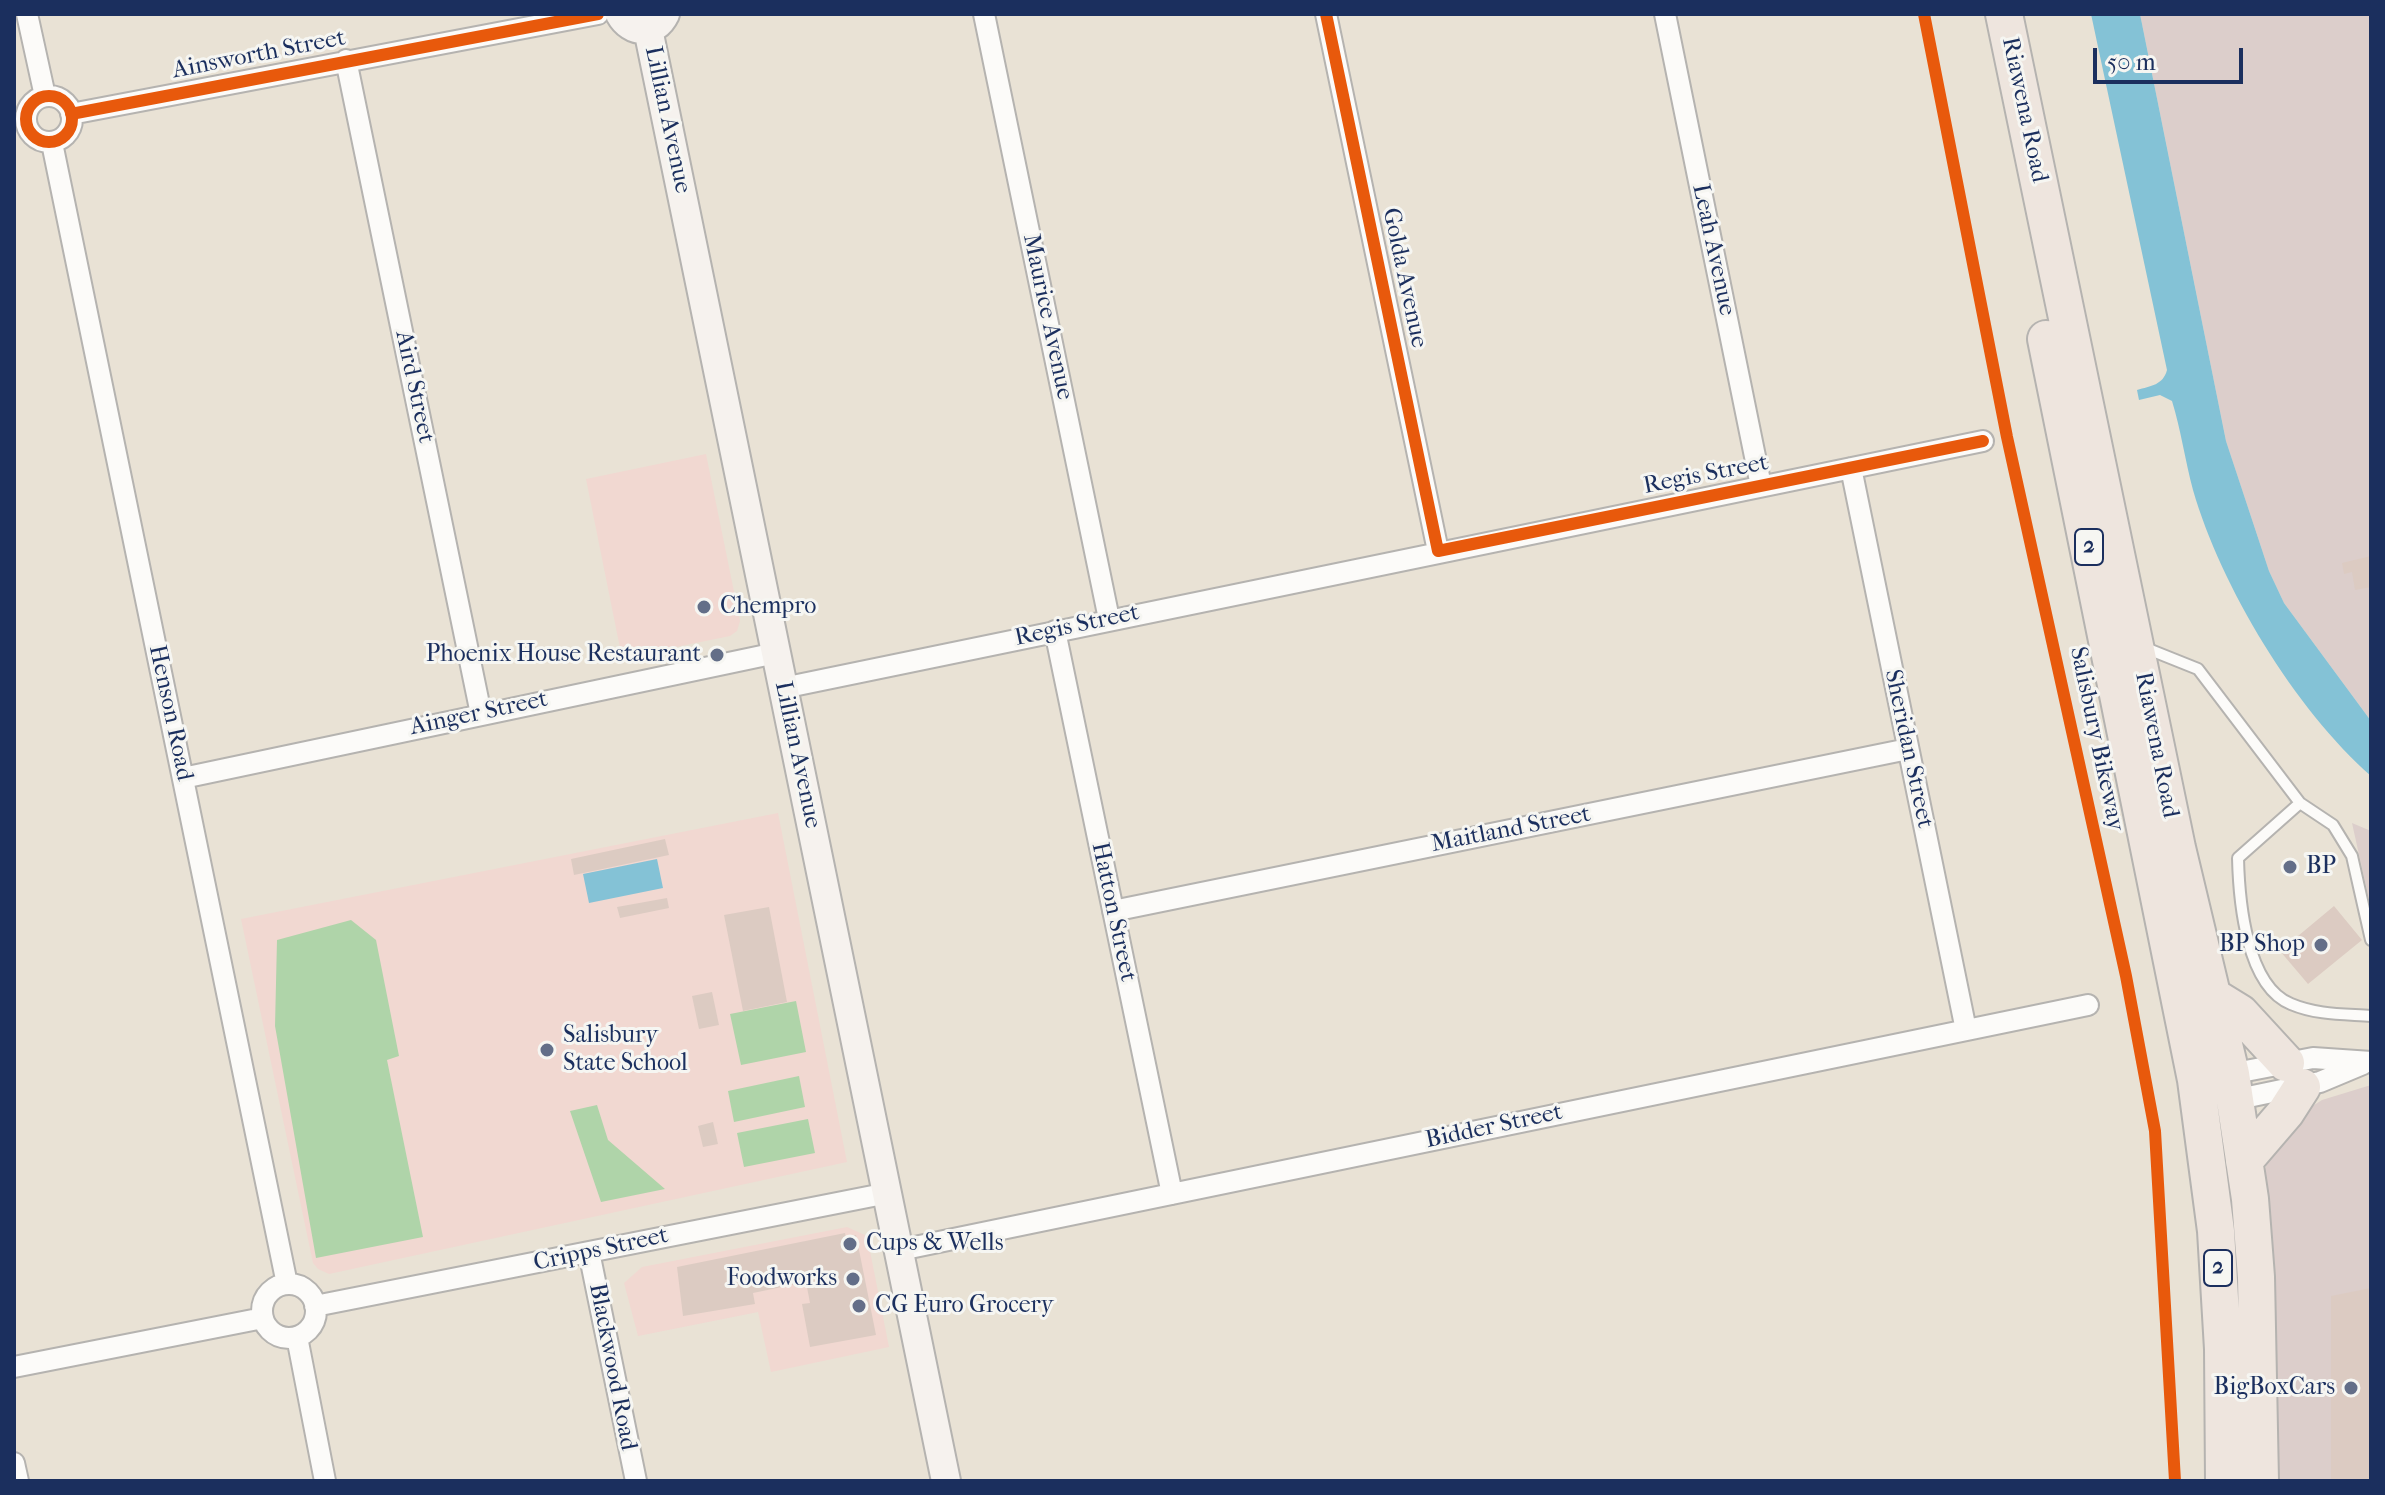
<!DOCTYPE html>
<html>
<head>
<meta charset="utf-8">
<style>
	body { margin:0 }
	#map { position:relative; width:2385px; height:1495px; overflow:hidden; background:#e9e2d5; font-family:"IM FELL French Canon",serif }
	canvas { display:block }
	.frame { position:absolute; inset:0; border:16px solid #1b2f5e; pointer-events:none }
	.scale { position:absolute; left:2093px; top:48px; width:150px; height:36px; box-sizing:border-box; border:4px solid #1b2f5e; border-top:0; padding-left:10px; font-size:24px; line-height:28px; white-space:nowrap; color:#1b2f5e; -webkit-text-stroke:6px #f6f6f2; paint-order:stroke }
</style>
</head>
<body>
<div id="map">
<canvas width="2385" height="1495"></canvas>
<div class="frame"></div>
<div class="scale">50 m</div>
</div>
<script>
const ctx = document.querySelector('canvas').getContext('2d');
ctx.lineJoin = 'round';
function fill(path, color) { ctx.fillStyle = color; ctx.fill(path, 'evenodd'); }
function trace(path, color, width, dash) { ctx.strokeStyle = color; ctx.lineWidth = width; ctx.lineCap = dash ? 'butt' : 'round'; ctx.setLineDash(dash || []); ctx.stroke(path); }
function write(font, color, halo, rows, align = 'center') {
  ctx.font = font + ' "IM FELL French Canon",serif'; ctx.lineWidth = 6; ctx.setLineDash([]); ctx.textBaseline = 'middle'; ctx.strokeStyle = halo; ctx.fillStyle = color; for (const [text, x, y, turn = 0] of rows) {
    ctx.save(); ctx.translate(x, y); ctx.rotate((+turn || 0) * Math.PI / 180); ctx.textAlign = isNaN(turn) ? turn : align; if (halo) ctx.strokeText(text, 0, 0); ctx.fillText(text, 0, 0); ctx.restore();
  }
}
fill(new Path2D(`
	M 706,454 L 740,621 L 737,631 L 730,636 L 622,658 L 586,479 Z
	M 778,813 L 847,1162 L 329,1274 L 318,1269 L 313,1263 L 241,919 Z
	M 847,1227 L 867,1236 L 889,1347 L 771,1372 L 758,1312 L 638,1336 L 624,1283 L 642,1267 Z`), '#f1d8d1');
fill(new Path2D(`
	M 2140,14 L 2371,14 L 2371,721 L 2284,603 L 2269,571 L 2226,441 Z
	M 2352,823 L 2371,831 L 2371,909 Z
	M 2371,1085 L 2371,1481 L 2278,1481 L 2275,1267 L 2264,1174 L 2271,1146 L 2294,1118 L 2322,1100 Z`), '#dccecb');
fill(new Path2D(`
	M 351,920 L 376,940 L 399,1056 L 387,1060 L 423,1237 L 316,1258 L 275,1026 L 277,940 Z
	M 796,1001 L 806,1052 L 741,1065 L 730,1014 Z
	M 799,1076 L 805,1107 L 734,1122 L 728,1091 Z
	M 597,1105 L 608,1140 L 665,1189 L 601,1202 L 570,1111 Z
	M 808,1119 L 815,1153 L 744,1167 L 737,1133 Z`), '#afd4a9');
fill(new Path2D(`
	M 2091,14 L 2140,14 L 2226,441 L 2269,571 L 2284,603 L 2371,721 L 2371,776 C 2295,709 2221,587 2193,490 C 2185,460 2181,430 2172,401 L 2160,395 L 2139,400 L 2137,390 C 2151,386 2163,385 2167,370 Z
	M 657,859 L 663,888 L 589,903 L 583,874 Z`), '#84c2d6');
fill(new Path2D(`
	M 2371,556 L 2371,587 L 2355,590 L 2352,572 L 2344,574 L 2342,563 Z
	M 665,839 L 669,855 L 574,875 L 571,859 Z
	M 667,898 L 669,908 L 620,918 L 617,907 Z
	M 2334,906 L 2362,940 L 2308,984 L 2280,951 Z
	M 769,907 L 787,1002 L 743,1011 L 724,915 Z
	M 712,992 L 719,1025 L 699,1029 L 692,996 Z
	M 713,1122 L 718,1144 L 703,1147 L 698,1126 Z
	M 845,1233 L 846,1238 L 856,1235 L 876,1335 L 810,1347 L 802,1304 L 810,1303 L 806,1282 L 753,1293 L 755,1304 L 683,1316 L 677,1267 Z
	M 2371,1288 L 2371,1481 L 2331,1481 L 2331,1296 Z`), '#dccbc2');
const lane = new Path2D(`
	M 2143,647 L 2198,669 L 2300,803 L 2333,825 L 2352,856 L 2371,940
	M 2300,803 L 2238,858 C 2239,900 2246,986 2291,1004 C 2317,1015 2344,1014 2371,1016`);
const street = new Path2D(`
	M 27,14 L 45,96
	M 984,14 L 1109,619
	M 1326,14 L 1438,551
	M 1665,14 L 1761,486
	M 346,60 L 481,714
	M26 119a23 23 0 1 1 46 0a23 23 0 1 1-46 0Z
	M 71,114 L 598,14
	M 52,143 L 287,1284
	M 1851,468 L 1966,1030
	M 1055,631 L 1172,1194
	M 783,688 L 1983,441
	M 183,778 L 776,653
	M 1113,911 L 1908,749
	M 2225,1075 L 2313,1058 L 2371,1062
	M 2229,1101 L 2320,1082 L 2363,1064
	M 900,1250 L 2088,1005
	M 589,1252 L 636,1481
	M262 1311a27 27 0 1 1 54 0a27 27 0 1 1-54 0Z
	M 315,1306 L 888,1193
	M 297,1337 L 325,1481
	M 14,1367 L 263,1318
	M 14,1463 L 18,1481`);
const secondary = new Path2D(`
	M 620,14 C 631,34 655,35 665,14
	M 648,29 L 946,1481`);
const highway = new Path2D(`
	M 2004,14 L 2177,848 L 2231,1074 L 2250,1199 L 2256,1277 L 2260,1481
	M 2046,339 L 2196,1080 L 2216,1231 L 2223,1349 L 2224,1481
	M 2214,997 L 2240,1013 L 2286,1063
	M 2244,1161 L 2286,1112 L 2302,1087`);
trace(lane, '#b5b3b0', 14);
trace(street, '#b5b3b0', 24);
trace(secondary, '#b5b3b0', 32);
trace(highway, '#b5b3b0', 40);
trace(lane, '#fcfbf9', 10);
trace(street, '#fcfbf9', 20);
trace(secondary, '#f6f2ee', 28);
trace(highway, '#eee5de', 36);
trace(new Path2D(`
	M 1326,14 L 1438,551 L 1983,441
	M 1924,14 L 2007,437 L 2126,976 L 2155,1131 L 2175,1481
	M26 119a23 23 0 1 1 46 0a23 23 0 1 1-46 0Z
	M 71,114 L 598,14`), '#e8590c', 12);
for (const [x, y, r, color] of [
	[704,607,8,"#636e88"],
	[717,655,8,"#636e88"],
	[2290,867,8,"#636e88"],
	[2321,945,8,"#636e88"],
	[547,1050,8,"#636e88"],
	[850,1244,8,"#636e88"],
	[853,1279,8,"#636e88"],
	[859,1306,8,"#636e88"],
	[2351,1388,8,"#636e88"]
]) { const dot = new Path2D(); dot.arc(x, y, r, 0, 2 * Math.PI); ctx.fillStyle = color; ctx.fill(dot); trace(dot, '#f6f6f2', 3); }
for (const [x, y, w] of [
	[2089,547,28],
	[2218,1268,28]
]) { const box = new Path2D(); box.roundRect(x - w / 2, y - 18, w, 36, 6); ctx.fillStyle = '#f6f6f2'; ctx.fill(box); trace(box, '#1b2f5e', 2); }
write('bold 22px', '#1b2f5e', null, [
	["2",2089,547],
	["2",2218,1268]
]);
write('24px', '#1b2f5e', '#f6f6f2', [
	["Ainsworth Street",259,55,-11],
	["Riawena Road",2024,110,78],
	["Lillian Avenue",667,120,78],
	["Leah Avenue",1713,250,78],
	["Golda Avenue",1404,278,78],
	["Maurice Avenue",1047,317,78],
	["Aird Street",414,387,78],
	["Regis Street",1706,475,-11],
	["Regis Street",1077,626,-12],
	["Henson Road",170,713,78],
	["Ainger Street",479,714,-12],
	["Salisbury Bikeway",2096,739,78],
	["Riawena Road",2156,745,79],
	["Sheridan Street",1908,749,78],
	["Lillian Avenue",797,755,78],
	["Maitland Street",1511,830,-11],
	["Hatton Street",1113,912,78],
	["Bidder Street",1494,1127,-12],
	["Cripps Street",601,1250,-12],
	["Blackwood Road",612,1367,79]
]);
write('24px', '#1b2f5e', '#f6f6f2', [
	["Chempro",720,607],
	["Phoenix House Restaurant",701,655,"right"],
	["BP",2306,867],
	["BP Shop",2305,945,"right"],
	["Salisbury",563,1036],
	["State School",563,1064],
	["Cups & Wells",866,1244],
	["Foodworks",837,1279,"right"],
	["CG Euro Grocery",875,1306],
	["BigBoxCars",2335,1388,"right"]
], 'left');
</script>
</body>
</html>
